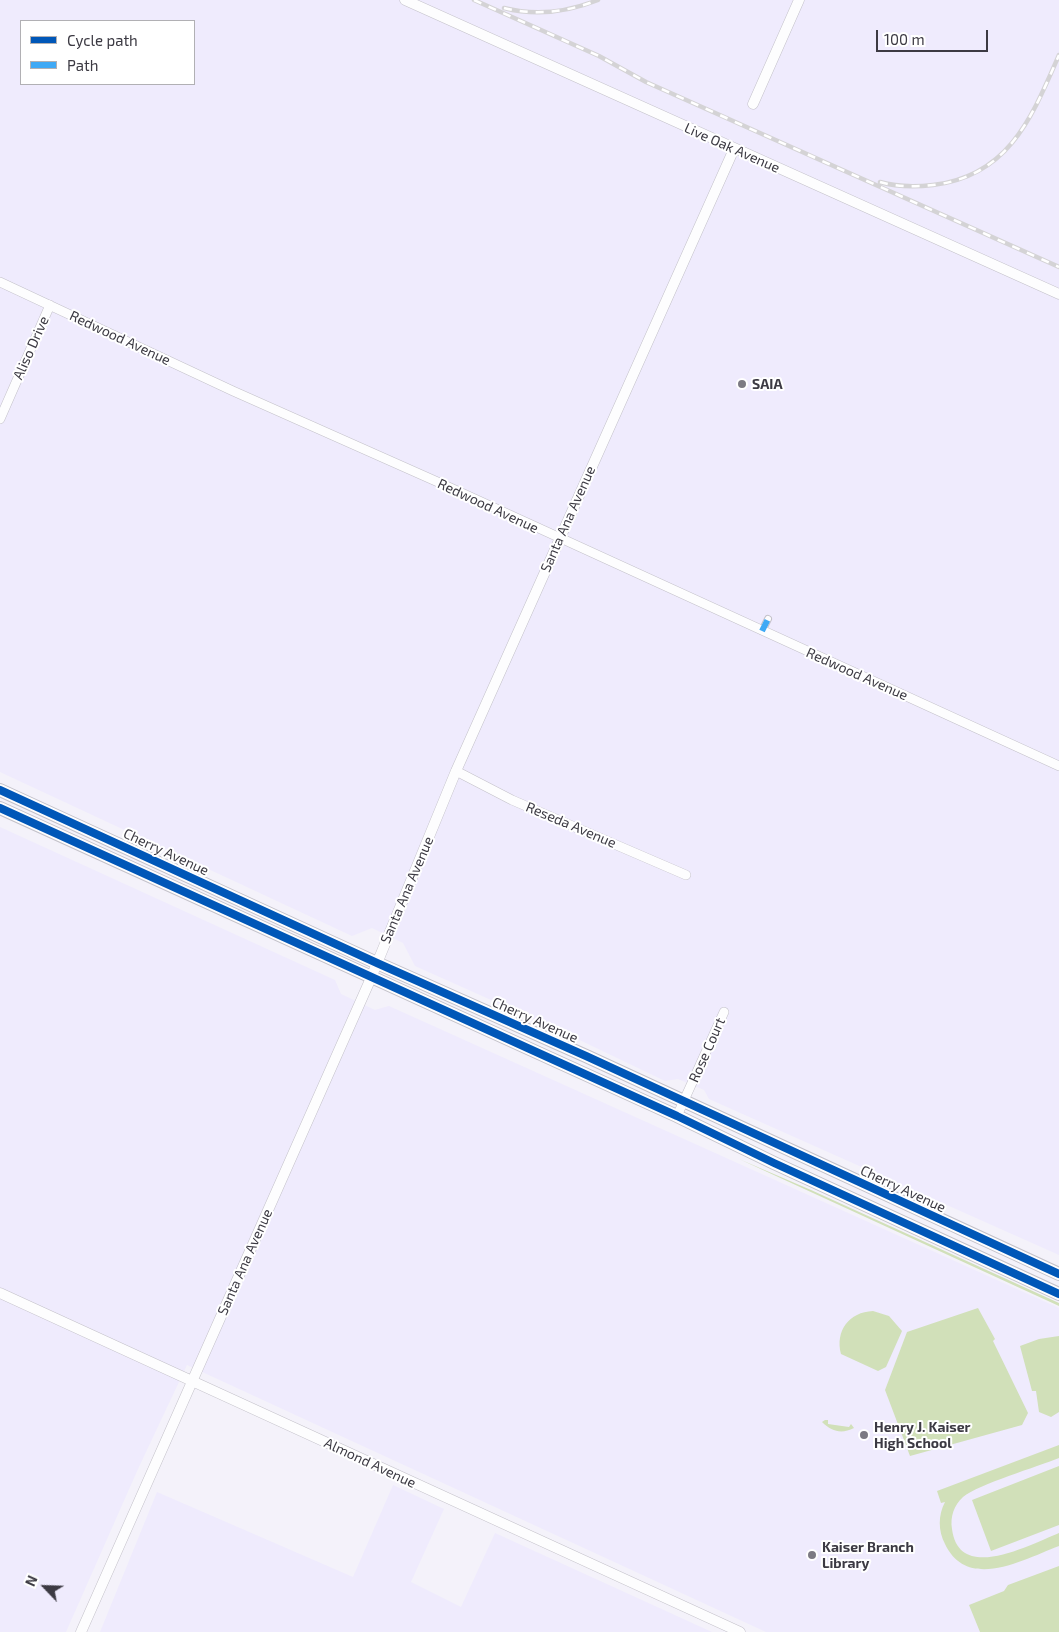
<!DOCTYPE html>
<html>
<head>
<meta charset="utf-8">
<style>
	body { margin:0 }
	#map { position:relative; width:1059px; height:1632px; overflow:hidden; background:#f4f2fa; font-family:"Exo 2",sans-serif }
	canvas { display:block }
	.legend { position:absolute; left:20px; top:20px; width:175px; height:65px; box-sizing:border-box; background:#fff; border:1px solid #b1b0b4; margin:0; padding:6px 9px; list-style:none; font-size:15px; color:#3c3a43 }
	.legend li { display:flex; align-items:center; gap:10px; height:25px }
	.legend b { width:25px; border:1px solid #b1b0b4 }
	.north { position:absolute; left:20px; top:1562px; width:50px; height:50px; -webkit-text-stroke:4px #fff; paint-order:stroke; rotate:294deg; font-size:14px; font-weight:700; line-height:20px; text-align:center; color:#3c3a43 }
	.north::after { content:''; display:block; margin:auto; width:18px; height:22px; background:#3c3a43; clip-path:polygon(50% 0,100% 100%,50% 72%,0 100%) }
	.scale { position:absolute; left:876px; top:30px; width:112px; height:22px; box-sizing:border-box; border:2px solid #3c3a43; border-top:0; padding-left:6px; font-size:15px; line-height:18px; white-space:nowrap; color:#3c3a43; -webkit-text-stroke:4px #fff; paint-order:stroke }
</style>
</head>
<body>
<div id="map">
<canvas width="1059" height="1632"></canvas>
<ul class="legend">
<li><b style="height:6px;background:#0057b8"></b>Cycle path</li>
<li><b style="height:6px;background:#3fa9f5"></b>Path</li>
</ul>
<div class="north">N</div>
<div class="scale">100 m</div>
</div>
<script>
const ctx = document.querySelector('canvas').getContext('2d');
ctx.lineJoin = 'round';
function fill(path, color) { ctx.fillStyle = color; ctx.fill(path, 'evenodd'); }
function trace(path, color, width, dash) { ctx.strokeStyle = color; ctx.lineWidth = width; ctx.lineCap = dash ? 'butt' : 'round'; ctx.setLineDash(dash || []); ctx.stroke(path); }
function write(font, color, halo, rows, align = 'center') {
  ctx.font = font + ' "Exo 2",sans-serif'; ctx.lineWidth = 4; ctx.setLineDash([]); ctx.textBaseline = 'middle'; ctx.strokeStyle = halo; ctx.fillStyle = color; for (const [text, x, y, turn = 0] of rows) {
    ctx.save(); ctx.translate(x, y); ctx.rotate((+turn || 0) * Math.PI / 180); ctx.textAlign = isNaN(turn) ? turn : align; if (halo) ctx.strokeText(text, 0, 0); ctx.fillText(text, 0, 0); ctx.restore();
  }
}
fill(new Path2D(`
	M 0,0 L 1059,0 L 1059,1255 L 709,1099 L 704,1090 L 678,1079 L 665,1081 L 565,1033 L 415,966 L 403,943 L 372,928 L 352,936 L 0,772 ZM 21,21 L 194,21 L 194,84 L 21,84 Z
	M 0,827 L 335,980 L 341,994 L 375,1010 L 389,1006 L 1059,1308 L 1059,1632 L 766,1632 L 187,1365 L 138,1469 L 66,1632 L 0,1632 Z
	M 393,1485 L 444,1509 L 411,1582 L 461,1607 L 495,1533 L 712,1632 L 100,1632 L 157,1492 L 353,1577 Z`), '#efebfd');
fill(new Path2D(`
	M 739,1159 L 811,1190 L 1059,1303 L 1059,1306 Z
	M 978,1308 L 995,1339 L 993,1341 L 1028,1413 L 1022,1425 L 910,1456 L 885,1390 L 907,1332 Z
	M 873,1311 L 889,1316 L 902,1331 L 886,1367 L 878,1371 L 841,1354 C 835,1331 849,1312 873,1311 Z
	M 1059,1336 L 1059,1412 L 1051,1417 L 1039,1412 L 1036,1391 L 1032,1391 L 1020,1346 L 1039,1339 Z
	M 825,1420 L 828,1420 L 828,1424 L 849,1427 L 851,1424 L 854,1428 C 842,1434 832,1432 822,1422 Z
	M 1059,1445 L 1059,1458 C 1037,1467 979,1484 963,1497 C 954,1505 950,1517 952,1529 C 959,1584 1031,1544 1059,1533 L 1059,1546 C 1024,1559 968,1592 945,1544 C 938,1531 938,1515 945,1502 L 941,1503 L 937,1491 Z
	M 1059,1466 L 1059,1525 L 991,1551 L 972,1500 Z
	M 1059,1566 L 1059,1632 L 980,1632 L 969,1605 L 1004,1591 L 1008,1585 Z`), '#d1e0b9');
const pedestrian = new Path2D(`
	M 762,631 L 768,619`);
const minor = new Path2D(`
	M 0,282 L 233,391 L 440,483 L 1059,766
	M 0,419 L 50,305
	M 456,771 L 512,800 L 686,875
	M 677,1116 L 724,1012`);
const tertiary = new Path2D(`
	M 405,0 L 1059,294
	M 753,104 L 799,0
	M 0,1293 L 740,1632
	M 81,1632 L 371,978 L 456,771 L 734,149`);
const primary = new Path2D(`
	M 0,790 L 377,963 L 586,1056 L 1059,1274
	M 0,808 L 677,1116 L 774,1163 L 1059,1294`);
trace(pedestrian, '#c3c1c9', 8);
trace(minor, '#c3c1c9', 10);
trace(tertiary, '#c3c1c9', 11);
trace(primary, '#c3c1c9', 14);
trace(pedestrian, '#fdfdfe', 6);
trace(minor, '#fdfdfe', 9);
trace(tertiary, '#fdfdfe', 10);
trace(primary, '#fdfdfe', 12);
const rail = new Path2D(`
	M 474,0 L 599,56 L 646,82 L 1059,267
	M 504,8 C 535,16 568,12 598,0
	M 880,182 C 897,187 915,187 933,185 C 1009,176 1032,117 1059,55`);
trace(rail, '#d4d3d5', 4.5);
trace(rail, '#fff', 2.5, [8]);
trace(new Path2D(`
	M 762,631 L 768,619`), '#3fa9f5', 6, [12, 6]);
trace(new Path2D(`
	M 0,790 L 377,963 L 586,1056 L 1059,1274
	M 0,808 L 677,1116 L 774,1163 L 1059,1294`), '#0057b8', 8);
for (const [x, y, r, color] of [
	[742,384,5,"#7c7a83"],
	[864,1435,5,"#7c7a83"],
	[812,1555,5,"#7c7a83"]
]) { const dot = new Path2D(); dot.arc(x, y, r, 0, 2 * Math.PI); ctx.fillStyle = color; ctx.fill(dot); trace(dot, '#fff', 2); }
write('14px', '#3c3a43', '#fff', [
	["Live Oak Avenue",732,148,24],
	["Redwood Avenue",120,338,25],
	["Aliso Drive",31,348,-66],
	["Redwood Avenue",488,506,25],
	["Santa Ana Avenue",568,519,-66],
	["Redwood Avenue",857,674,24],
	["Reseda Avenue",571,825,23],
	["Cherry Avenue",166,852,25],
	["Santa Ana Avenue",407,890,-67],
	["Cherry Avenue",535,1020,24],
	["Rose Court",707,1050,-66],
	["Cherry Avenue",903,1189,25],
	["Santa Ana Avenue",245,1262,-66],
	["Almond Avenue",370,1463,25]
]);
write('bold 14px', '#3c3a43', '#fff', [
	["SAIA",752,384],
	["Henry J. Kaiser",874,1427],
	["High School",874,1443],
	["Kaiser Branch",822,1547],
	["Library",822,1563]
], 'left');
</script>
</body>
</html>
